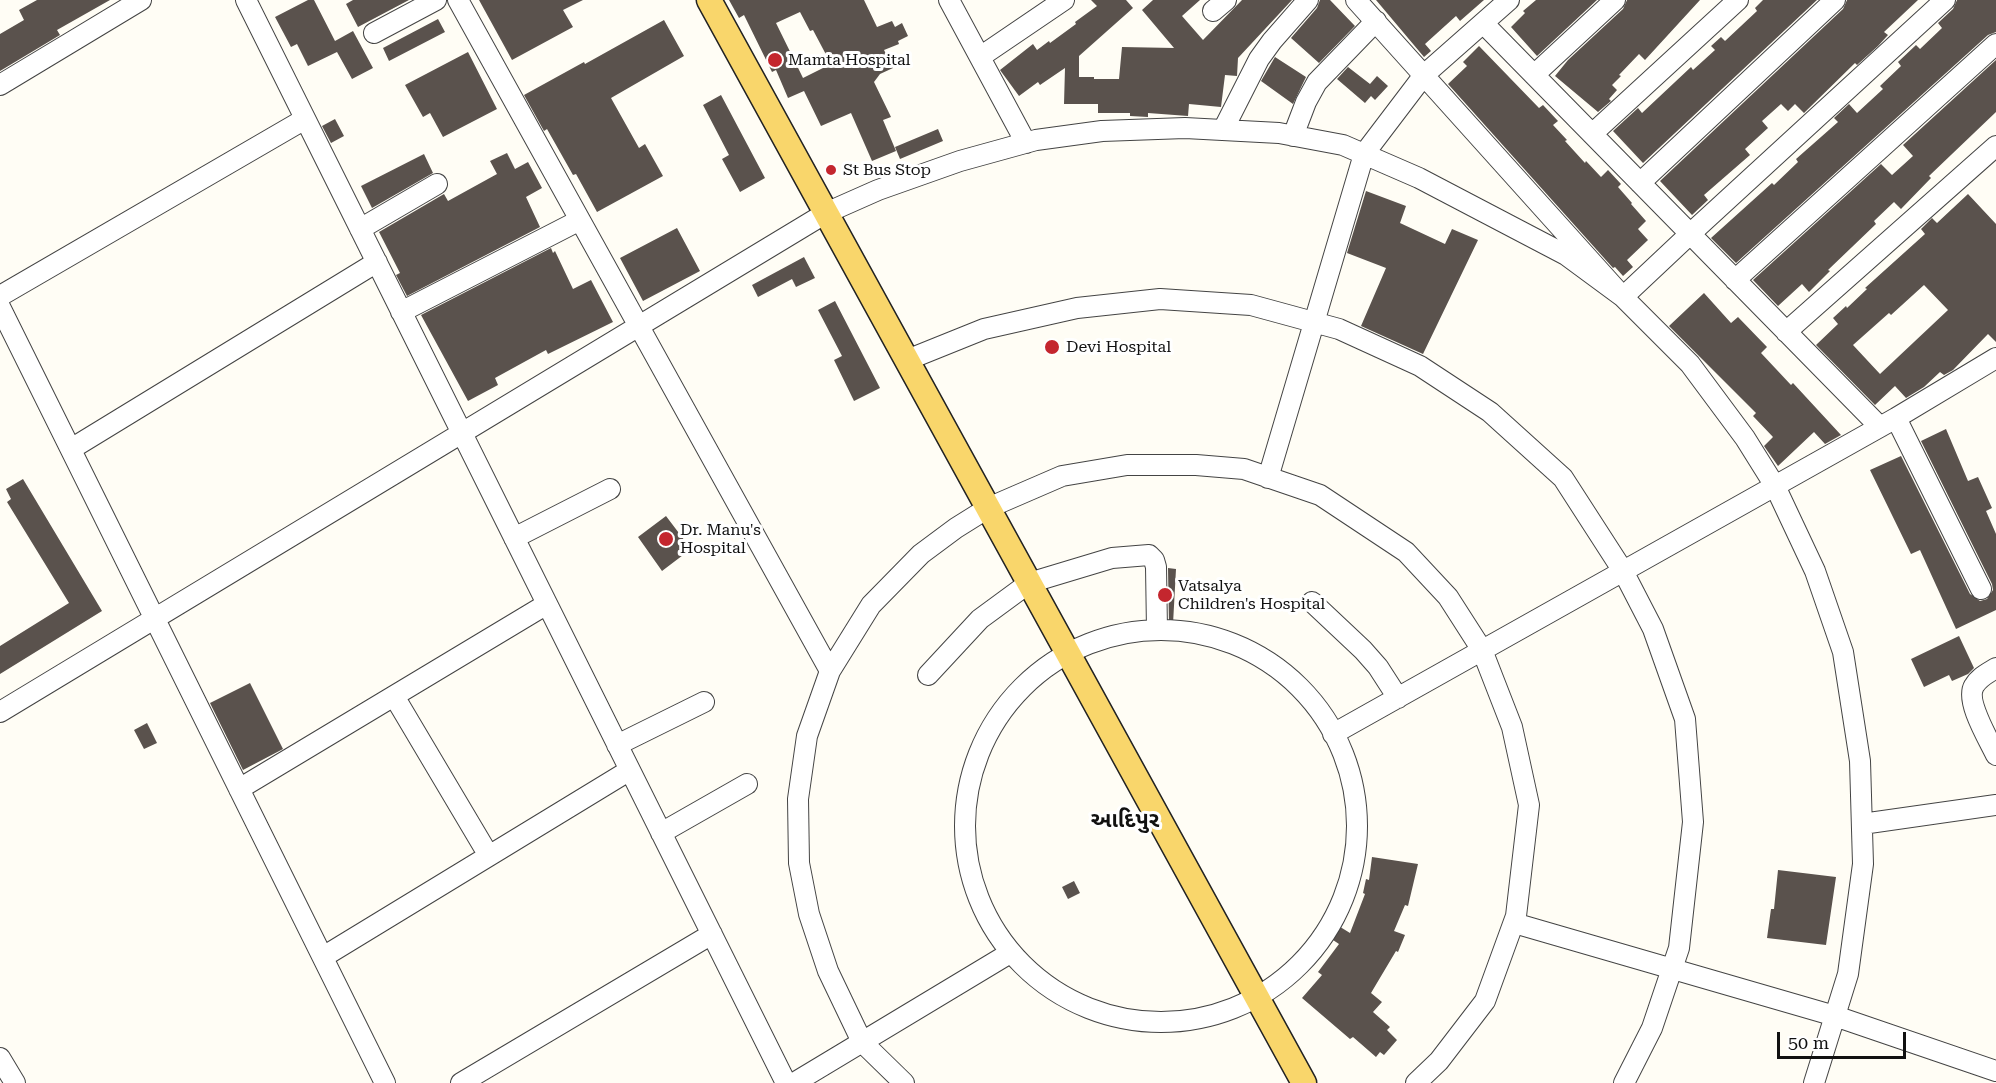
<!DOCTYPE html>
<html>
<head>
<meta charset="utf-8">
<style>
	body { margin:0 }
	#map { position:relative; width:1996px; height:1083px; overflow:hidden; background:#fffdf5; font-family:"Roboto Serif",serif }
	canvas { display:block }
	.scale { position:absolute; left:1777px; top:1032px; width:129px; height:27px; box-sizing:border-box; border:3px solid #111; border-top:0; padding-left:8px; font-size:18px; line-height:21px; white-space:nowrap; color:#111; -webkit-text-stroke:4px #fff; paint-order:stroke }
</style>
</head>
<body>
<div id="map">
<canvas width="1996" height="1083"></canvas>
<div class="scale">50 m</div>
</div>
<script>
const ctx = document.querySelector('canvas').getContext('2d');
ctx.lineJoin = 'round';
function fill(path, color) { ctx.fillStyle = color; ctx.fill(path, 'evenodd'); }
function trace(path, color, width, dash) { ctx.strokeStyle = color; ctx.lineWidth = width; ctx.lineCap = dash ? 'butt' : 'round'; ctx.setLineDash(dash || []); ctx.stroke(path); }
function write(font, color, halo, rows, align = 'center') {
  ctx.font = font + ' "Roboto Serif","Noto Sans Gujarati",serif'; ctx.lineWidth = 6; ctx.setLineDash([]); ctx.textBaseline = 'middle'; ctx.strokeStyle = halo; ctx.fillStyle = color; for (const [text, x, y, turn = 0] of rows) {
    ctx.save(); ctx.translate(x, y); ctx.rotate((+turn || 0) * Math.PI / 180); ctx.textAlign = isNaN(turn) ? turn : align; if (halo) ctx.strokeText(text, 0, 0); ctx.fillText(text, 0, 0); ctx.restore();
  }
}
fill(new Path2D(`
	M 37,0 L 110,0 L 57,30 L 60,35 L 0,71 L 0,34 L 24,20 L 19,10 Z
	M 308,0 L 314,0 L 335,41 L 353,31 L 373,68 L 352,79 L 337,52 L 308,66 L 297,44 L 291,47 L 275,17 Z
	M 353,0 L 409,0 L 358,27 L 346,4 Z
	M 479,0 L 583,0 L 563,10 L 573,27 L 512,60 Z
	M 729,0 L 864,0 L 877,27 L 892,21 L 895,27 L 902,23 L 908,36 L 898,41 L 899,44 L 884,50 L 893,68 L 880,74 L 874,82 L 891,117 L 883,120 L 896,151 L 872,161 L 851,113 L 821,126 L 804,91 L 788,98 L 776,70 L 772,72 L 744,15 L 739,18 ZM 800,12 L 810,31 L 813,30 L 831,64 L 803,78 L 776,23 Z
	M 1091,0 L 1126,0 L 1133,8 L 1079,56 L 1079,77 L 1094,77 L 1094,79 L 1119,79 L 1122,47 L 1174,48 L 1142,10 L 1153,0 L 1200,0 L 1182,16 L 1203,40 L 1242,0 L 1292,0 L 1238,58 L 1237,76 L 1225,75 L 1221,107 L 1189,104 L 1188,116 L 1148,113 L 1148,117 L 1130,116 L 1130,113 L 1098,113 L 1098,104 L 1064,104 L 1065,68 L 1040,85 L 1038,82 L 1019,96 L 1000,70 L 1033,44 L 1037,50 L 1049,41 L 1050,43 L 1076,24 L 1075,22 L 1097,6 Z
	M 1320,0 L 1330,0 L 1355,26 L 1319,63 L 1291,38 L 1317,8 Z
	M 1376,0 L 1484,0 L 1460,21 L 1456,16 L 1425,44 L 1431,51 L 1424,57 Z
	M 1536,0 L 1597,0 L 1537,56 L 1511,27 L 1525,13 L 1523,11 Z
	M 1627,0 L 1700,0 L 1645,60 L 1639,54 L 1619,75 L 1621,76 L 1612,85 L 1617,90 L 1609,99 L 1611,101 L 1598,112 L 1555,76 L 1568,60 L 1623,9 Z
	M 1763,0 L 1817,0 L 1643,163 L 1613,131 L 1638,108 L 1642,113 L 1691,67 L 1693,70 L 1715,50 L 1711,46 L 1721,37 L 1725,41 L 1757,11 L 1755,8 Z
	M 1847,0 L 1918,0 L 1884,32 L 1888,35 L 1878,46 L 1857,65 L 1855,63 L 1804,113 L 1795,104 L 1788,111 L 1781,104 L 1762,121 L 1768,128 L 1745,149 L 1750,155 L 1704,195 L 1708,200 L 1692,215 L 1660,181 L 1843,9 Z
	M 1957,0 L 1996,0 L 1996,32 L 1988,35 L 1736,263 L 1711,238 L 1772,183 L 1774,185 L 1798,162 L 1796,159 L 1838,122 L 1834,118 L 1849,104 L 1857,113 L 1883,89 L 1880,86 L 1901,66 L 1898,62 L 1916,45 L 1920,49 L 1942,28 L 1938,23 L 1953,9 Z
	M 438,19 L 445,32 L 389,61 L 383,48 Z
	M 664,20 L 684,56 L 611,98 L 639,148 L 645,144 L 663,176 L 597,212 L 576,174 L 573,175 L 547,129 L 544,131 L 524,95 L 584,62 L 585,64 Z
	M 1479,46 L 1539,108 L 1543,105 L 1558,121 L 1553,125 L 1567,140 L 1565,141 L 1585,163 L 1586,161 L 1601,177 L 1608,170 L 1621,184 L 1618,187 L 1632,203 L 1631,204 L 1646,221 L 1638,229 L 1648,240 L 1627,260 L 1633,267 L 1623,276 L 1615,267 L 1613,268 L 1448,84 L 1467,66 L 1463,62 Z
	M 468,52 L 497,109 L 443,137 L 430,113 L 423,117 L 405,85 Z
	M 1275,57 L 1306,77 L 1293,104 L 1261,81 Z
	M 1996,60 L 1996,112 L 1929,176 L 1931,178 L 1901,209 L 1894,202 L 1874,221 L 1876,224 L 1828,270 L 1830,271 L 1809,292 L 1802,284 L 1778,306 L 1753,280 L 1881,164 L 1892,175 L 1913,156 L 1903,145 Z
	M 1348,67 L 1370,84 L 1377,76 L 1388,86 L 1375,100 L 1371,96 L 1365,103 L 1337,79 Z
	M 721,95 L 765,178 L 740,192 L 722,159 L 729,155 L 703,105 Z
	M 335,119 L 344,136 L 331,143 L 322,126 Z
	M 938,129 L 943,141 L 900,159 L 895,147 Z
	M 507,153 L 515,169 L 528,162 L 542,188 L 526,197 L 540,227 L 407,296 L 396,275 L 400,273 L 379,232 L 444,194 L 448,201 L 497,174 L 490,161 Z
	M 424,154 L 433,173 L 372,208 L 361,186 Z
	M 1366,191 L 1406,206 L 1400,223 L 1445,244 L 1452,229 L 1478,240 L 1423,354 L 1361,326 L 1386,268 L 1347,253 Z
	M 1968,194 L 1996,224 L 1996,342 L 1988,334 L 1953,370 L 1944,375 L 1940,372 L 1924,387 L 1906,398 L 1895,386 L 1875,405 L 1816,345 L 1838,324 L 1833,318 L 1846,306 L 1847,308 L 1867,289 L 1865,288 L 1925,234 L 1921,229 L 1932,218 L 1937,223 ZM 1924,285 L 1948,310 L 1880,374 L 1853,345 L 1889,313 L 1891,315 Z
	M 677,228 L 700,271 L 643,301 L 620,258 Z
	M 551,248 L 553,253 L 555,251 L 573,289 L 591,280 L 613,322 L 548,354 L 546,350 L 495,378 L 498,385 L 468,401 L 421,315 Z
	M 804,257 L 815,278 L 796,287 L 792,279 L 758,297 L 752,285 Z
	M 1704,293 L 1731,323 L 1738,317 L 1767,347 L 1761,353 L 1791,385 L 1793,383 L 1841,435 L 1825,444 L 1814,432 L 1778,466 L 1764,446 L 1773,437 L 1753,416 L 1756,413 L 1669,326 Z
	M 835,301 L 880,388 L 854,401 L 834,360 L 842,356 L 818,310 Z
	M 1946,429 L 1968,481 L 1978,477 L 1992,508 L 1986,511 L 1996,534 L 1996,610 L 1956,629 L 1920,550 L 1911,554 L 1870,470 L 1901,456 L 1970,594 L 1980,601 L 1987,599 L 1993,590 L 1992,584 L 1921,441 Z
	M 23,479 L 102,611 L 0,674 L 0,646 L 69,603 L 7,502 L 11,499 L 6,489 Z
	M 666,516 L 691,549 L 662,571 L 638,537 Z
	M 1168,568 L 1176,569 L 1173,624 L 1169,624 Z
	M 1959,636 L 1974,668 L 1968,674 L 1952,681 L 1949,675 L 1924,687 L 1911,659 Z
	M 250,683 L 283,749 L 243,770 L 210,703 Z
	M 147,723 L 157,743 L 144,749 L 134,730 Z
	M 1372,857 L 1418,864 L 1408,906 L 1405,905 L 1394,931 L 1405,935 L 1398,952 L 1396,951 L 1371,993 L 1382,1002 L 1373,1012 L 1390,1027 L 1387,1030 L 1397,1040 L 1384,1055 L 1380,1052 L 1376,1057 L 1353,1037 L 1350,1039 L 1302,998 L 1322,975 L 1318,972 L 1339,944 L 1330,938 L 1337,925 L 1350,933 L 1365,894 L 1363,893 L 1366,879 L 1369,880 Z
	M 1778,870 L 1836,877 L 1826,945 L 1767,938 L 1771,909 L 1774,909 Z
	M 1074,881 L 1080,893 L 1068,899 L 1062,887 Z`), '#5a524d');
const minor = new Path2D(`
	M 246,0 L 786,1083
	M 458,0 L 830,671
	M 949,0 L 1026,143
	M 1356,0 L 1623,297 L 1690,234 L 1945,0
	M 1213,11 L 1226,0
	M 1484,24 L 1880,427
	M 374,33 L 436,0
	M 980,57 L 1064,0
	M 1534,75 L 1615,0
	M 0,85 L 141,0
	M 1223,130 L 1259,59 L 1272,41 L 1308,0
	M 1592,134 L 1738,0
	M 1293,136 L 1306,102 L 1317,82 L 1376,21
	M 1640,183 L 1835,0
	M 360,229 L 437,184
	M 1735,280 L 1996,44
	M 0,296 L 305,119
	M 0,307 L 385,1083
	M 401,312 L 580,220
	M 1786,332 L 1996,146
	M 907,360 L 984,329 L 1077,308 L 1160,299 L 1251,305 L 1339,329 L 1420,366 L 1490,412 L 1563,478 L 1623,571 L 1653,629 L 1685,719 L 1693,822 L 1679,948 L 1652,1028 L 1624,1083
	M 1896,418 L 1981,589
	M 71,449 L 377,262
	M 1268,478 L 1364,154 L 1424,75 L 1509,0
	M 514,538 L 610,489
	M 1312,602 L 1363,650 L 1378,667 L 1398,698
	M965 826a196 196 0 1 1 392 0a196 196 0 1 1-392 0Z
	M 1996,668 C 1988,673 1979,677 1974,686 C 1965,701 1989,740 1996,755
	M 928,675 L 980,619 L 1029,583 L 1112,558 L 1149,555 L 1154,560 L 1156,567 L 1157,630
	M 394,696 L 489,856
	M 0,712 L 826,213 L 878,190 L 960,161 L 1036,140 L 1102,131 L 1185,128 L 1279,133 L 1343,145 L 1419,178 L 1566,255 L 1623,297 L 1690,364 L 1745,438 L 1775,486 L 1815,571 L 1843,652 L 1860,761 L 1863,864 L 1848,974 L 1814,1083
	M 1333,734 L 1896,418 L 1996,358
	M 617,745 L 704,702
	M 239,789 L 547,604
	M 1862,824 L 1996,805
	M 661,833 L 747,784
	M 1514,923 L 1835,1016 L 1996,1071
	M 323,957 L 630,770
	M 0,1058 L 15,1083
	M 461,1083 L 712,934
	M 794,1083 L 1010,953
	M 904,1083 L 862,1042 L 828,971 L 809,914 L 799,863 L 798,799 L 807,736 L 830,671 L 871,605 L 921,554 L 956,528 L 988,508 L 1062,476 L 1127,465 L 1196,465 L 1244,469 L 1320,495 L 1406,552 L 1448,597 L 1482,650 L 1512,727 L 1529,805 L 1516,916 L 1485,1001 L 1439,1061 L 1416,1083`);
const major = new Path2D(`
	M 709,0 L 1304,1083`);
trace(minor, '#444', 22);
trace(major, '#222', 27);
trace(minor, '#fff', 20);
trace(major, '#f9d66b', 24);
for (const [x, y, r, color] of [
	[775,60,8,"#c4262e"],
	[831,170,6,"#c4262e"],
	[1052,347,8,"#c4262e"],
	[666,539,8,"#c4262e"],
	[1165,595,8,"#c4262e"]
]) { const dot = new Path2D(); dot.arc(x, y, r, 0, 2 * Math.PI); ctx.fillStyle = color; ctx.fill(dot); trace(dot, '#fff', 2); }
write('16px', '#111', '#fff', [
	["Mamta Hospital",788,60],
	["St Bus Stop",843,170],
	["Devi Hospital",1066,347],
	["Dr. Manu's",680,530],
	["Hospital",680,548],
	["Vatsalya",1178,586],
	["Children's Hospital",1178,604]
], 'left');
write('bold 22px', '#111', '#fff', [
	["આદિપુર",1125,821]
]);
</script>
</body>
</html>
